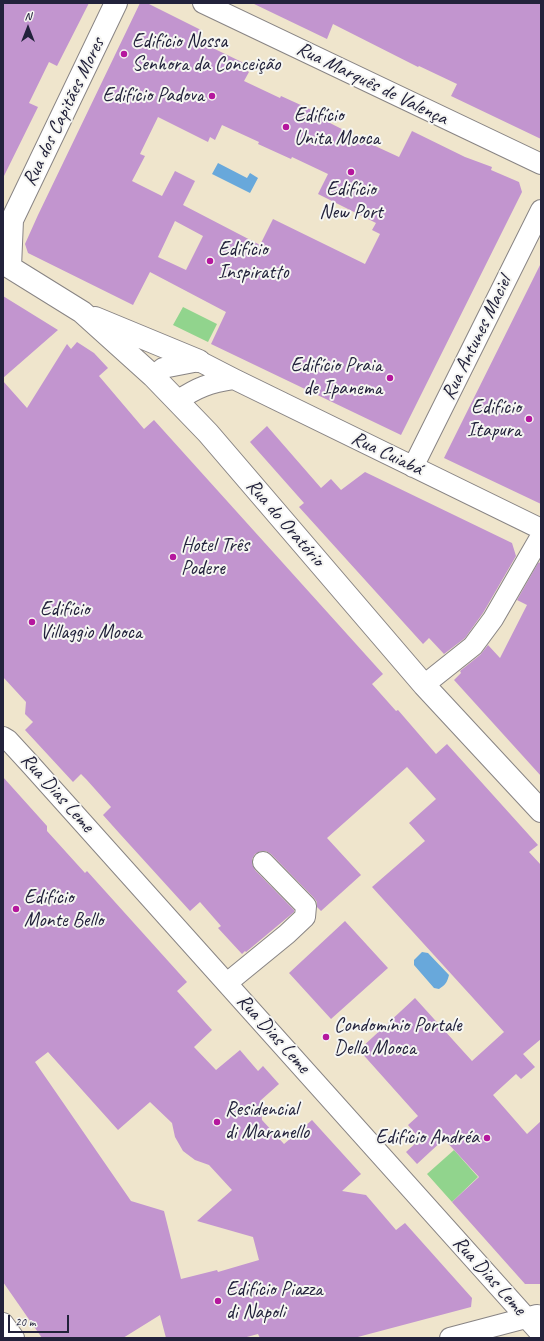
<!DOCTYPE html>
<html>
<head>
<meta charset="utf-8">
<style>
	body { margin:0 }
	#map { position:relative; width:544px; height:1341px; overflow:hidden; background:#efe5cc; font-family:Caveat,sans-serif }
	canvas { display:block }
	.frame { position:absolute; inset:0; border:4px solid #22223b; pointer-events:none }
	.north { position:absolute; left:8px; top:8px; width:40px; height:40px; -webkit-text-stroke:3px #f6f6f2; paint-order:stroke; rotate:0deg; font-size:11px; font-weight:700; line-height:16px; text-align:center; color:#22223b }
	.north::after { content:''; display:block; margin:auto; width:14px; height:18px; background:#22223b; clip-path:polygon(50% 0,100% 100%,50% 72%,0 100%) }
	.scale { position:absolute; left:8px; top:1315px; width:61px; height:18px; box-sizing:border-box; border:2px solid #22223b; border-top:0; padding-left:5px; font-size:12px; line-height:14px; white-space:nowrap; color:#22223b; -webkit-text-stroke:3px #f6f6f2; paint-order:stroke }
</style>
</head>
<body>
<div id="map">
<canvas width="544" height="1341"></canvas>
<div class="frame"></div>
<div class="north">N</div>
<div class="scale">20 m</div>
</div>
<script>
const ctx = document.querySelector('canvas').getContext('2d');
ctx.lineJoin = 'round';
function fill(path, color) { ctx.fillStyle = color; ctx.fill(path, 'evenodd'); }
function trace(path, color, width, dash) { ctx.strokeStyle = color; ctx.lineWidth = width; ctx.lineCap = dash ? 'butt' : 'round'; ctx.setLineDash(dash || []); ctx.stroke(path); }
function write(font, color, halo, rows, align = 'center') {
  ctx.font = font + ' Caveat,sans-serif'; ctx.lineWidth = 4; ctx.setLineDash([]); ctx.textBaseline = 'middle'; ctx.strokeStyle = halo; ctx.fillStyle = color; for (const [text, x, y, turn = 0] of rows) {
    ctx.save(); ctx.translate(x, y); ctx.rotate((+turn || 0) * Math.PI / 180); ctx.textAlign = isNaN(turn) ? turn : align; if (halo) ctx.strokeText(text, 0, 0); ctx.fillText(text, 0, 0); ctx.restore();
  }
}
fill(new Path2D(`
	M 183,307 L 217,324 L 208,342 L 173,325 Z
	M 454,1150 L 478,1177 L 452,1202 L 427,1174 Z`), '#91d48d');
fill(new Path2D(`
	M 218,163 L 247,178 L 250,173 L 258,178 L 250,193 L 212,174 Z
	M 422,952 L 428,953 L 449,975 C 447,983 445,985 439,989 L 434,988 L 414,965 L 414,960 Z`), '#68a8db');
fill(new Path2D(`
	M 3,3 L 89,3 L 57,66 L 49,62 L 29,103 L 38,107 L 3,178 Z
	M 140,3 L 147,3 L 201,30 L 196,40 L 246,64 L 244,69 L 249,72 L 244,81 L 280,98 L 281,96 L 314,111 L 312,113 L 329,120 L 328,122 L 373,145 L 399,157 L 412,131 L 465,157 L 492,167 L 491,170 L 519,182 L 522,192 L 401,435 L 211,344 L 226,312 L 150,272 L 133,305 L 28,253 L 25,244 L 38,215 ZM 158,117 L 208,142 L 210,137 L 215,140 L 222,125 L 259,142 L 258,144 L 291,159 L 292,157 L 328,174 L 318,194 L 376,223 L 372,230 L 380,234 L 365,264 L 273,219 L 260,245 L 183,205 L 195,181 L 175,171 L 162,196 L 132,181 L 145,156 L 140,154 ZM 175,221 L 203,236 L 186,270 L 158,257 Z
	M 252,3 L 541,3 L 541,139 L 451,96 L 457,84 L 419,66 L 418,67 L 333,24 L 327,39 Z
	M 541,263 L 541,504 L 444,458 Z
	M 3,296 L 58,330 L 3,378 Z
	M 77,342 L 94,353 L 108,368 L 99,376 L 144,429 L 154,420 L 383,674 L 372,684 L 396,711 L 398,710 L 436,754 L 447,744 L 538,845 L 529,852 L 541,865 L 541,1039 L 523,1054 L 535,1067 L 521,1079 L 516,1074 L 493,1095 L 527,1134 L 541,1121 L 541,1284 L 525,1284 L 452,1202 L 479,1177 L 444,1139 L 417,1164 L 406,1152 L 420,1139 L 408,1125 L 418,1116 L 359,1050 L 415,998 L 472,1061 L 504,1032 L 372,887 L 425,841 L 409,823 L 436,799 L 407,767 L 327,838 L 361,875 L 321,911 L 317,907 L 317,902 L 314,898 L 271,854 L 266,851 L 261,851 L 255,854 L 252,859 L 252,864 L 255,870 L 294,910 L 294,912 L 246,952 L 245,951 L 242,954 L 218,928 L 221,926 L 200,902 L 190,911 L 120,834 L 103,815 L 111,807 L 86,779 L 81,774 L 73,782 L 25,730 L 33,722 L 25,714 L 26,702 L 3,677 L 3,381 L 27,408 L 67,344 L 71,349 Z
	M 267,426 L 321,488 L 331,479 L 341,490 L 365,472 L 512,543 L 516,556 L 483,613 L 465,638 L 444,654 L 429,638 L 423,644 L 299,507 L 304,503 L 250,442 Z
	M 541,562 L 541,776 L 454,680 L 461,673 L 460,671 L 480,655 L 488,645 L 500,658 L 527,605 L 517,600 L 538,563 Z
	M 3,777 L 47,826 L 47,831 L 85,873 L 87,871 L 187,982 L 177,991 L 212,1030 L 194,1047 L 216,1070 L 240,1050 L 258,1071 L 263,1066 L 279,1084 L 260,1101 L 262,1120 L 284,1144 L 312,1120 L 361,1174 L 342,1191 L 366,1195 L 396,1230 L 405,1223 L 472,1298 L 471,1307 L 354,1338 L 260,1338 L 258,1334 L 243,1338 L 166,1338 L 160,1315 L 123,1338 L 42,1338 L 3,1282 ZM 48,1052 L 118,1130 L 150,1102 L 172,1123 L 175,1137 L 183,1151 L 195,1160 L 209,1165 L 232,1190 L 197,1221 L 253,1237 L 259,1260 L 218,1272 L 217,1270 L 181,1279 L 164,1211 L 131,1201 L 35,1062 Z
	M 345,921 L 388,968 L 331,1019 L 289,973 Z`), '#c295cf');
const minor = new Path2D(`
	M 203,3 L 541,164
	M 153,376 L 163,368 L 199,361 L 234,379 L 541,529
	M 177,401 C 198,387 209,383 234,379
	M 413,467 L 541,210
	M 424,685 L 473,646 L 493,619 L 541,536
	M 3,737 L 8,740 L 31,765 L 541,1334
	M 227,983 L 287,934 L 305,917 L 306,906 L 263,862
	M 3,1323 L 14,1338
	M 450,1338 L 537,1315`);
const tertiary = new Path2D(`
	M 3,263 L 82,312 L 153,376 L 208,433 L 424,685 L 541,811
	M 10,267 L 12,220 L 116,3
	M 95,318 L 199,361`);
trace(minor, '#888484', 22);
trace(tertiary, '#888484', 24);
trace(minor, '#fff', 20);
trace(tertiary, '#fff', 22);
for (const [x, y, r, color] of [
	[124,54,4,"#b5179e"],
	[212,96,4,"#b5179e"],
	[286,127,4,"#b5179e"],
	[351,172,4,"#b5179e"],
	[210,261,4,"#b5179e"],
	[390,378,4,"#b5179e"],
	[529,419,4,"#b5179e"],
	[173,557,4,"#b5179e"],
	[32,622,4,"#b5179e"],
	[16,909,4,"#b5179e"],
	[326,1037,4,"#b5179e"],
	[217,1122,4,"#b5179e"],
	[487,1138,4,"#b5179e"],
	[218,1301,4,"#b5179e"]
]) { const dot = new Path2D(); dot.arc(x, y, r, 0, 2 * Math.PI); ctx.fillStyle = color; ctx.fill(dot); trace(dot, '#f6f6f2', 1.5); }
write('20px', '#22223b', '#f6f6f2', [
	["Edifício Nossa",132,42],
	["Senhora da Conceição",132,65],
	["Edifício Padova",204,96,"right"],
	["Edifício",294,116],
	["Unita Mooca",294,139],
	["Edifício",351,190,"center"],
	["New Port",351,213,"center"],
	["Edifício",218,250],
	["Inspiratto",218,273],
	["Edifício Praia",382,366,"right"],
	["de Ipanema",382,389,"right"],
	["Edifício",521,408,"right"],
	["Itapura",521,431,"right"],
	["Hotel Três",181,546],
	["Podere",181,569],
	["Edifício",40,610],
	["Villaggio Mooca",40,633],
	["Edifício",24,898],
	["Monte Bello",24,921],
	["Condomínio Portale",334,1026],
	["Della Mooca",334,1049],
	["Residencial",225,1110],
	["di Maranello",225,1133],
	["Edifício Andréa",479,1138,"right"],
	["Edifício Piazza",226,1290],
	["di Napoli",226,1313]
], 'left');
write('20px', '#22223b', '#f6f6f2', [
	["Rua Marquês de Valença",372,84,26],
	["Rua dos Capitães Mores",64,112,-64],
	["Rua Antunes Maciel",477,338,-64],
	["Rua Cuiabá",387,454,26],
	["Rua do Oratório",285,523,49],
	["Rua Dias Leme",57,793,48],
	["Rua Dias Leme",273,1034,48],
	["Rua Dias Leme",489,1276,48]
]);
</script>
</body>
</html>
